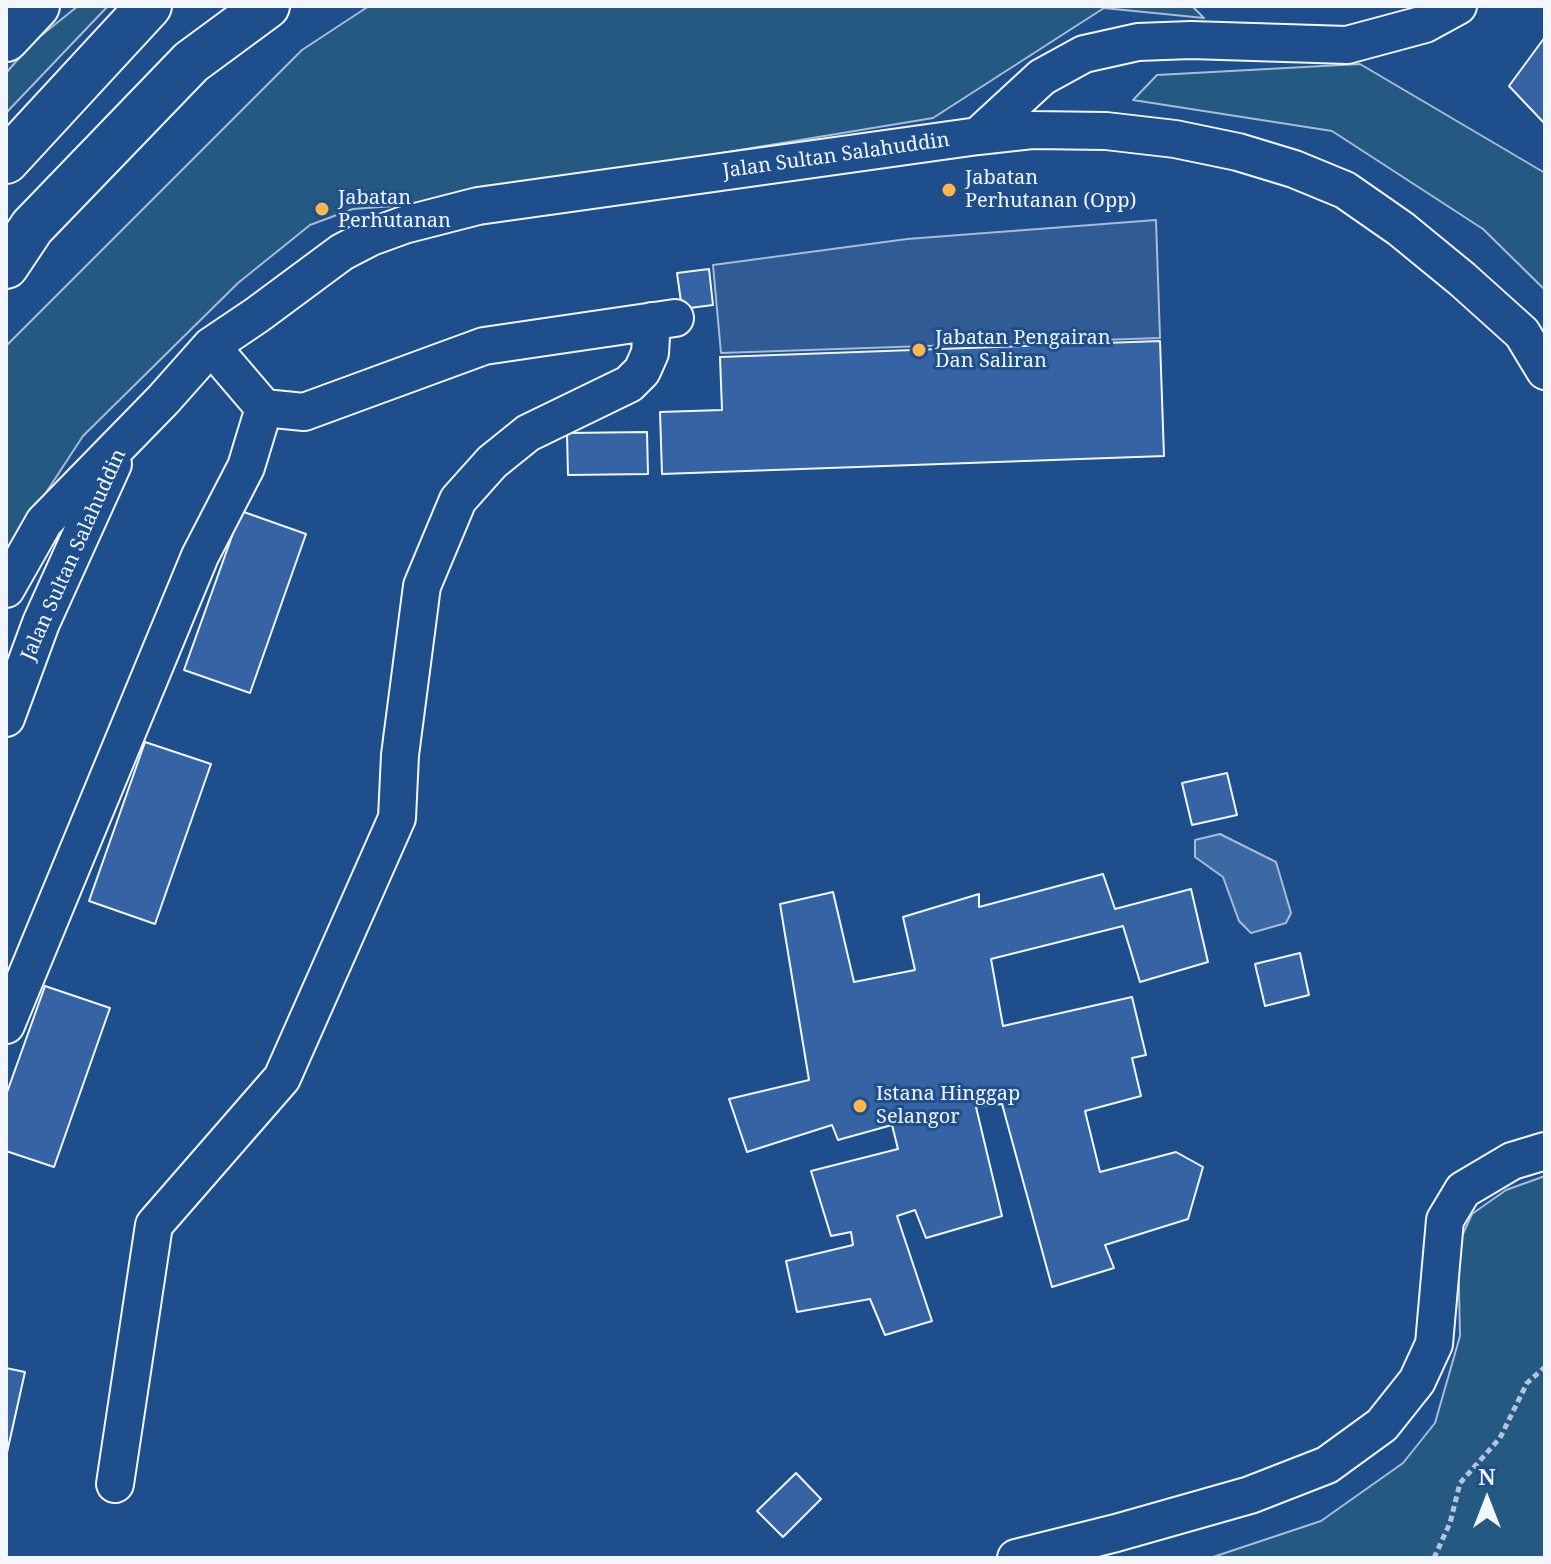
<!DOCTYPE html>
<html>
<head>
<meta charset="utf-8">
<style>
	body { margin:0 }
	#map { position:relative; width:1551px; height:1564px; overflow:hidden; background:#1f4e8c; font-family:"Noto Serif",serif }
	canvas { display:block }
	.frame { position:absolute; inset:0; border:8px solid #f2f6ff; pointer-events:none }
	.north { position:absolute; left:1447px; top:1460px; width:80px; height:80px; -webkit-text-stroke:6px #1f4e8c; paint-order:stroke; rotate:0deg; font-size:22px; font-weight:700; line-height:32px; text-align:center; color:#f2f6ff }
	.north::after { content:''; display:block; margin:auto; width:28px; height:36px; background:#f2f6ff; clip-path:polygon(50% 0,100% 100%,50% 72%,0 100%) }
</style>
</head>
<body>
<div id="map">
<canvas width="1551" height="1564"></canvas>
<div class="frame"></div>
<div class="north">N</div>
</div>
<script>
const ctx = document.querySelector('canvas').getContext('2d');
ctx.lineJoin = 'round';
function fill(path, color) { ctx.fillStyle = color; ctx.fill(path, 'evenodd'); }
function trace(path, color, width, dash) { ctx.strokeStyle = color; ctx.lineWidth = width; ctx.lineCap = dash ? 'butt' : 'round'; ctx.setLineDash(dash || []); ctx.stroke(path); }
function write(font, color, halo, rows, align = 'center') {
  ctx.font = font + ' "Noto Serif",serif'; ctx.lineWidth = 6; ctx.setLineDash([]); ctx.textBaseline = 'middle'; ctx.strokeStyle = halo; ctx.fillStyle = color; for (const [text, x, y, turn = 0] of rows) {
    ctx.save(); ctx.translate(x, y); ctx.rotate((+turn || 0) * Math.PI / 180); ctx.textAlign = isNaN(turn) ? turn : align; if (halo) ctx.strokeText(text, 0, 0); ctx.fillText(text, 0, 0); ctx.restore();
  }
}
const green = new Path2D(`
	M 78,6 L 108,6 L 6,113 L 6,73 L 33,42 Z
	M 369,6 L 1192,6 L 1204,18 L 1104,8 L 933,118 L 408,205 L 353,209 L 310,225 L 238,283 L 83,436 L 6,554 L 6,346 L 302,50 Z
	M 1360,64 L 1545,173 L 1545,290 L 1483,229 L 1332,131 L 1133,100 L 1157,75 Z
	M 1545,1176 L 1545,1558 L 1210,1558 L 1321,1521 L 1403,1463 L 1435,1423 L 1460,1336 L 1458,1245 L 1472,1214 L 1506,1190 Z`);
fill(green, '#245a82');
trace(green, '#a8bbd7', 2);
const parking = new Path2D(`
	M 1156,220 L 1160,338 L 721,353 L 713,265 L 907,239 Z`);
fill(parking, '#305b95');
trace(parking, '#a8bbd7', 2);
const water = new Path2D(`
	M 1220,834 L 1276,862 L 1291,913 L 1286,923 L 1251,933 L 1239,921 L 1223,877 L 1195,857 L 1195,840 Z`);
fill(water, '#3b69a3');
trace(water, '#a8bbd7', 2);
const building = new Path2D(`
	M 1545,37 L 1545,124 L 1509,86 Z
	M 709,269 L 713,305 L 682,309 L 677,273 Z
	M 1160,341 L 1164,456 L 662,474 L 660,412 L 722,410 L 720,357 Z
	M 647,432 L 648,474 L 568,475 L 567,433 Z
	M 241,511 L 306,534 L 250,693 L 184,670 Z
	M 145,742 L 211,764 L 155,924 L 89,901 Z
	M 1227,773 L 1237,815 L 1192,825 L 1182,783 Z
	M 1103,874 L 1115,909 L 1191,889 L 1208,962 L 1140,982 L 1123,926 L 991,959 L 1003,1026 L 1132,997 L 1146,1055 L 1132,1058 L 1141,1096 L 1085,1111 L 1100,1172 L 1176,1152 L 1203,1167 L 1188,1219 L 1105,1245 L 1114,1268 L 1052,1287 L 1002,1104 L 976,1107 L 1002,1216 L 926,1238 L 915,1210 L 897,1216 L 932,1321 L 885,1335 L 870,1299 L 797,1312 L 786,1261 L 853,1245 L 851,1232 L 831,1236 L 811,1171 L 898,1149 L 892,1125 L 838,1140 L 832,1125 L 747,1152 L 729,1099 L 809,1080 L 780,904 L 833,892 L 854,982 L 915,970 L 903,917 L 979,894 L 979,907 Z
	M 1300,953 L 1309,995 L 1265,1006 L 1255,964 Z
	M 45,986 L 110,1008 L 54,1167 L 6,1151 L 6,1095 Z
	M 6,1368 L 25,1372 L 6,1457 Z
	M 796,1473 L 821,1499 L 783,1537 L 757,1511 Z`);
fill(building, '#3563a3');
trace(building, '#f2f6ff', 2);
const minor = new Path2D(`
	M 978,136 L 1042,77 L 1084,54 L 1138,42 L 1191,40 L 1347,45 L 1425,24 L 1458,6
	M 211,346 L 264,408 L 304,412 L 484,346 L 675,318
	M 6,589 L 44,522 L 163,400 L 211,346 L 257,315 L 342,252 L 371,237 L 404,225 L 478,206 L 978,136 L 1032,130 L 1106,131 L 1175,139 L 1238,152 L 1294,169 L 1345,190 L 1401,229 L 1462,279 L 1522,333 L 1545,371
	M 6,718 L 41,623 L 113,464
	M 6,1025 L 200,556 L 246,467 L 264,408
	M 115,1484 L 154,1225 L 282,1078 L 397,818 L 400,755 L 422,586 L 458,500 L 492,462 L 528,433 L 629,384 L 642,371 L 650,353 L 652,321
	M 1016,1558 L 1116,1533 L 1250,1495 L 1327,1465 L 1382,1425 L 1417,1381 L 1434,1344 L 1445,1220 L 1463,1190 L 1512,1161 L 1545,1151`);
const major = new Path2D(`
	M 6,39 L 37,6
	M 6,161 L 149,6
	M 6,266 L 32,227 L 191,62 L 267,6`);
trace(minor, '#f2f6ff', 40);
trace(major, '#f2f6ff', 48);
trace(new Path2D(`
	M 1434,1558 L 1450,1523 L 1460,1483 L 1500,1438 L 1527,1383 L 1545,1367`), '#b3c4dc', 5, [6, 4]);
trace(minor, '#1f4e8c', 36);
trace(major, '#1f4e8c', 44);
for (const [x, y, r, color] of [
	[949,190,8,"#ffb74d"],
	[322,209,8,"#ffb74d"],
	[919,350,8,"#ffb74d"],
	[860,1106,8,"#ffb74d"]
]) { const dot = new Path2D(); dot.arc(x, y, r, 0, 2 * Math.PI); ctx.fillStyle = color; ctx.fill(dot); trace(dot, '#1f4e8c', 3); }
write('20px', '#f2f6ff', '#1f4e8c', [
	["Jalan Sultan Salahuddin",836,156,-8],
	["Jalan Sultan Salahuddin",74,555,-66]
]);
write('20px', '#f2f6ff', '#1f4e8c', [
	["Jabatan",965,178],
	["Perhutanan (Opp)",965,201],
	["Jabatan",338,198],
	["Perhutanan",338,221],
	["Jabatan Pengairan",935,338],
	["Dan Saliran",935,361],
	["Istana Hinggap",876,1094],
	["Selangor",876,1117]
], 'left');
</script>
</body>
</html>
